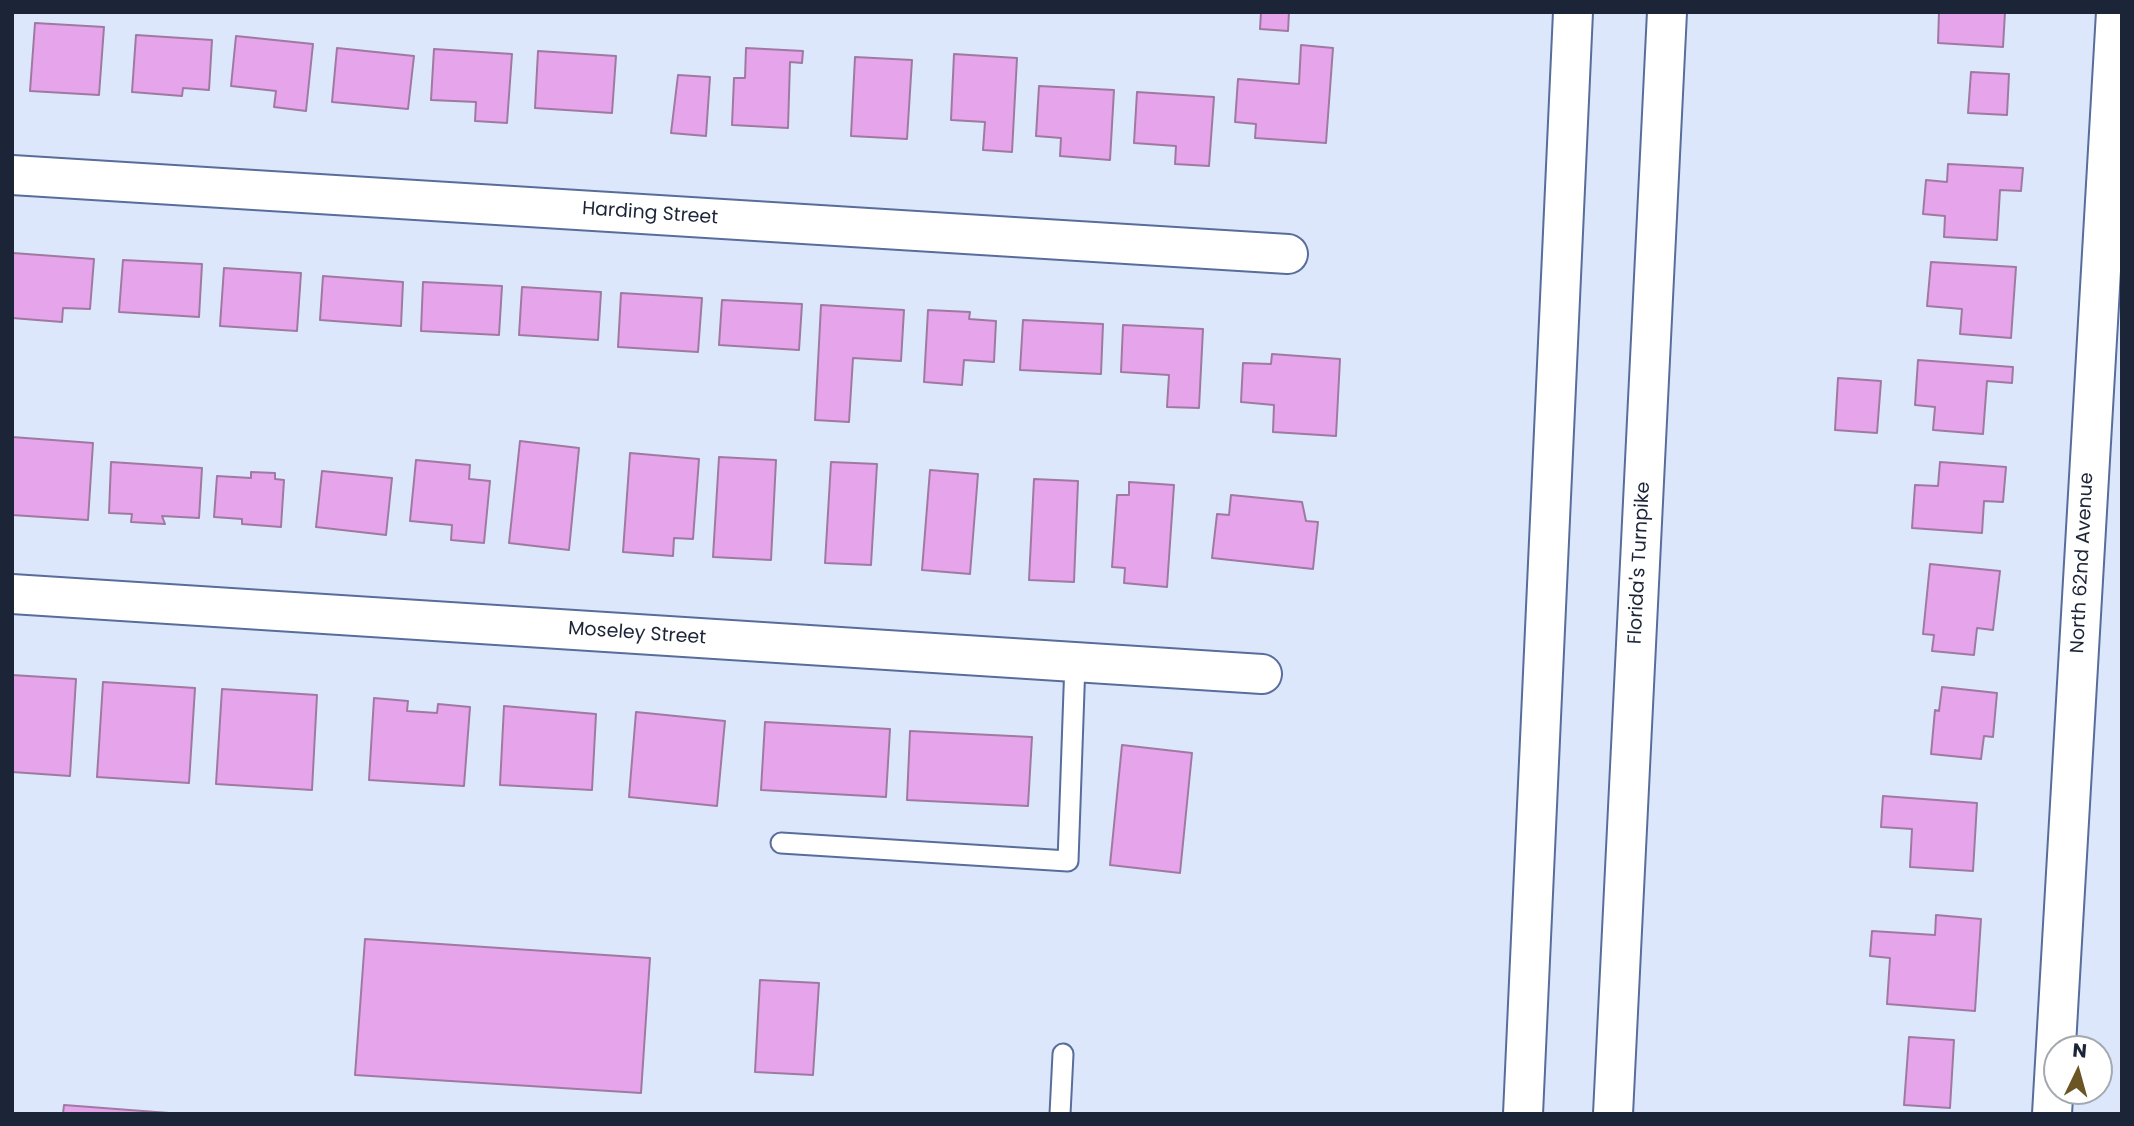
<!DOCTYPE html>
<html>
<head>
<meta charset="utf-8">
<style>
	body { margin:0 }
	#map { position:relative; width:2134px; height:1126px; overflow:hidden; background:#dce7fb; font-family:Poppins,sans-serif }
	canvas { display:block }
	.frame { position:absolute; inset:0; border:14px solid #1c2538; pointer-events:none }
	.north { position:absolute; left:2043px; top:1035px; width:70px; height:70px; box-sizing:border-box; background:#fff; border:2px solid #a4a8af; border-radius:50%; rotate:5deg; font-size:19px; font-weight:700; line-height:28px; text-align:center; color:#1c2538 }
	.north::after { content:''; display:block; margin:auto; width:24px; height:32px; background:#6b5524; clip-path:polygon(50% 0,100% 100%,50% 72%,0 100%) }
</style>
</head>
<body>
<div id="map">
<canvas width="2134" height="1126"></canvas>
<div class="frame"></div>
<div class="north">N</div>
</div>
<script>
const ctx = document.querySelector('canvas').getContext('2d');
ctx.lineJoin = 'round';
function fill(path, color) { ctx.fillStyle = color; ctx.fill(path, 'evenodd'); }
function trace(path, color, width, dash) { ctx.strokeStyle = color; ctx.lineWidth = width; ctx.lineCap = dash ? 'butt' : 'round'; ctx.setLineDash(dash || []); ctx.stroke(path); }
function write(font, color, halo, rows, align = 'center') {
  ctx.font = font + ' Poppins,sans-serif'; ctx.lineWidth = 5; ctx.setLineDash([]); ctx.textBaseline = 'middle'; ctx.strokeStyle = halo; ctx.fillStyle = color; for (const [text, x, y, turn = 0] of rows) {
    ctx.save(); ctx.translate(x, y); ctx.rotate((+turn || 0) * Math.PI / 180); ctx.textAlign = isNaN(turn) ? turn : align; if (halo) ctx.strokeText(text, 0, 0); ctx.fillText(text, 0, 0); ctx.restore();
  }
}
const building = new Path2D(`
	M 1261,12 L 1289,12 L 1288,31 L 1260,29 Z
	M 1939,12 L 2005,12 L 2003,47 L 1938,43 Z
	M 35,23 L 104,27 L 99,95 L 30,91 Z
	M 136,35 L 212,40 L 209,90 L 183,88 L 182,96 L 132,92 Z
	M 236,36 L 313,44 L 306,111 L 274,107 L 276,91 L 231,86 Z
	M 1301,45 L 1333,48 L 1326,143 L 1255,138 L 1256,124 L 1235,122 L 1238,79 L 1299,84 Z
	M 337,48 L 414,56 L 408,109 L 332,102 Z
	M 746,48 L 803,51 L 802,63 L 790,62 L 788,128 L 732,125 L 734,78 L 745,78 Z
	M 434,49 L 512,54 L 507,123 L 475,121 L 476,102 L 431,100 Z
	M 538,51 L 616,56 L 612,113 L 535,108 Z
	M 954,54 L 1017,58 L 1012,152 L 983,150 L 985,122 L 951,120 Z
	M 855,57 L 912,60 L 907,139 L 851,136 Z
	M 1971,72 L 2009,74 L 2007,115 L 1968,113 Z
	M 678,75 L 710,77 L 706,136 L 671,133 Z
	M 1039,86 L 1114,90 L 1110,160 L 1060,156 L 1061,138 L 1036,136 Z
	M 1137,92 L 1214,97 L 1209,166 L 1175,164 L 1176,146 L 1134,143 Z
	M 1948,164 L 2023,168 L 2021,191 L 2000,190 L 1997,240 L 1944,237 L 1945,216 L 1923,214 L 1926,180 L 1947,182 Z
	M 13,253 L 94,259 L 90,309 L 63,308 L 62,322 L 12,318 Z
	M 123,260 L 202,264 L 199,317 L 119,312 Z
	M 1931,262 L 2016,267 L 2011,338 L 1960,334 L 1962,309 L 1927,306 Z
	M 224,268 L 301,273 L 297,331 L 220,326 Z
	M 323,276 L 403,282 L 401,326 L 320,320 Z
	M 423,282 L 502,286 L 499,335 L 421,331 Z
	M 522,287 L 601,292 L 598,340 L 519,335 Z
	M 621,293 L 702,298 L 698,352 L 618,347 Z
	M 722,300 L 802,304 L 799,350 L 719,345 Z
	M 821,305 L 904,310 L 901,361 L 853,358 L 849,422 L 815,420 Z
	M 928,310 L 970,312 L 969,319 L 996,321 L 994,362 L 964,360 L 962,385 L 924,382 Z
	M 1023,320 L 1103,324 L 1101,374 L 1020,370 Z
	M 1123,325 L 1203,329 L 1199,408 L 1167,407 L 1169,375 L 1121,372 Z
	M 1272,354 L 1340,359 L 1336,436 L 1273,432 L 1274,405 L 1241,402 L 1243,363 L 1271,364 Z
	M 1918,360 L 2013,367 L 2012,383 L 1987,381 L 1983,434 L 1933,430 L 1935,407 L 1915,405 Z
	M 1838,378 L 1881,381 L 1877,433 L 1835,430 Z
	M 12,437 L 93,443 L 88,520 L 12,515 Z
	M 520,441 L 579,448 L 569,550 L 509,543 Z
	M 630,453 L 699,459 L 693,539 L 674,538 L 673,556 L 623,552 Z
	M 719,457 L 776,460 L 771,560 L 713,557 Z
	M 416,460 L 470,465 L 469,479 L 490,481 L 484,543 L 451,540 L 452,525 L 410,521 Z
	M 111,462 L 202,468 L 199,518 L 162,516 L 165,524 L 131,522 L 132,514 L 109,513 Z
	M 831,462 L 877,464 L 871,565 L 825,563 Z
	M 1940,462 L 2006,467 L 2003,502 L 1984,501 L 1982,533 L 1912,528 L 1915,485 L 1938,486 Z
	M 930,470 L 978,474 L 970,574 L 922,570 Z
	M 322,471 L 392,478 L 386,535 L 316,527 Z
	M 251,472 L 275,473 L 275,479 L 284,480 L 281,527 L 242,524 L 242,519 L 214,517 L 217,476 L 251,478 Z
	M 1034,479 L 1078,481 L 1074,582 L 1029,580 Z
	M 1129,482 L 1174,485 L 1167,587 L 1124,583 L 1125,568 L 1112,567 L 1117,495 L 1129,495 Z
	M 1231,495 L 1302,502 L 1306,521 L 1318,522 L 1313,569 L 1212,558 L 1217,514 L 1229,515 Z
	M 1930,564 L 2000,571 L 1993,630 L 1977,628 L 1974,655 L 1932,651 L 1934,635 L 1923,634 Z
	M 12,675 L 76,679 L 70,776 L 12,772 Z
	M 103,682 L 195,688 L 189,783 L 97,777 Z
	M 1942,687 L 1997,693 L 1993,737 L 1984,736 L 1981,759 L 1931,754 L 1935,710 L 1939,711 Z
	M 222,689 L 317,695 L 312,790 L 216,784 Z
	M 374,698 L 408,701 L 407,711 L 437,713 L 438,704 L 470,707 L 464,786 L 369,780 Z
	M 504,706 L 596,714 L 592,790 L 500,785 Z
	M 636,712 L 725,721 L 717,806 L 629,797 Z
	M 765,722 L 890,729 L 886,797 L 761,790 Z
	M 910,731 L 1032,737 L 1028,806 L 907,800 Z
	M 1122,745 L 1192,753 L 1180,873 L 1110,865 Z
	M 1883,796 L 1977,803 L 1973,871 L 1910,867 L 1912,829 L 1881,827 Z
	M 1936,915 L 1981,919 L 1975,1011 L 1887,1004 L 1890,958 L 1870,956 L 1872,931 L 1935,935 Z
	M 365,939 L 650,958 L 641,1093 L 355,1075 Z
	M 760,980 L 819,983 L 813,1075 L 755,1072 Z
	M 1909,1037 L 1954,1040 L 1950,1108 L 1904,1105 Z
	M 64,1105 L 169,1113 L 169,1114 L 63,1114 Z`);
fill(building, '#e6a5ea');
trace(building, '#a079a2', 2);
const service = new Path2D(`
	M 781,843 L 1068,861 L 1075,662
	M 1060,1114 L 1063,1054`);
const minor = new Path2D(`
	M 12,175 L 1288,254
	M 12,594 L 1262,674
	M 2052,1114 L 2116,12`);
const motorway = new Path2D(`
	M 1523,1114 L 1573,12
	M 1613,1114 L 1667,12`);
trace(service, '#586d9a', 23);
trace(minor, '#586d9a', 42);
trace(motorway, '#586d9a', 42);
trace(service, '#fff', 19);
trace(minor, '#fff', 38);
trace(motorway, '#fff', 38);
write('19px', '#1c2538', '#fff', [
	["Harding Street",650,214,4],
	["Florida's Turnpike",1640,563,-87],
	["North 62nd Avenue",2083,563,-87],
	["Moseley Street",637,634,4]
]);
</script>
</body>
</html>
